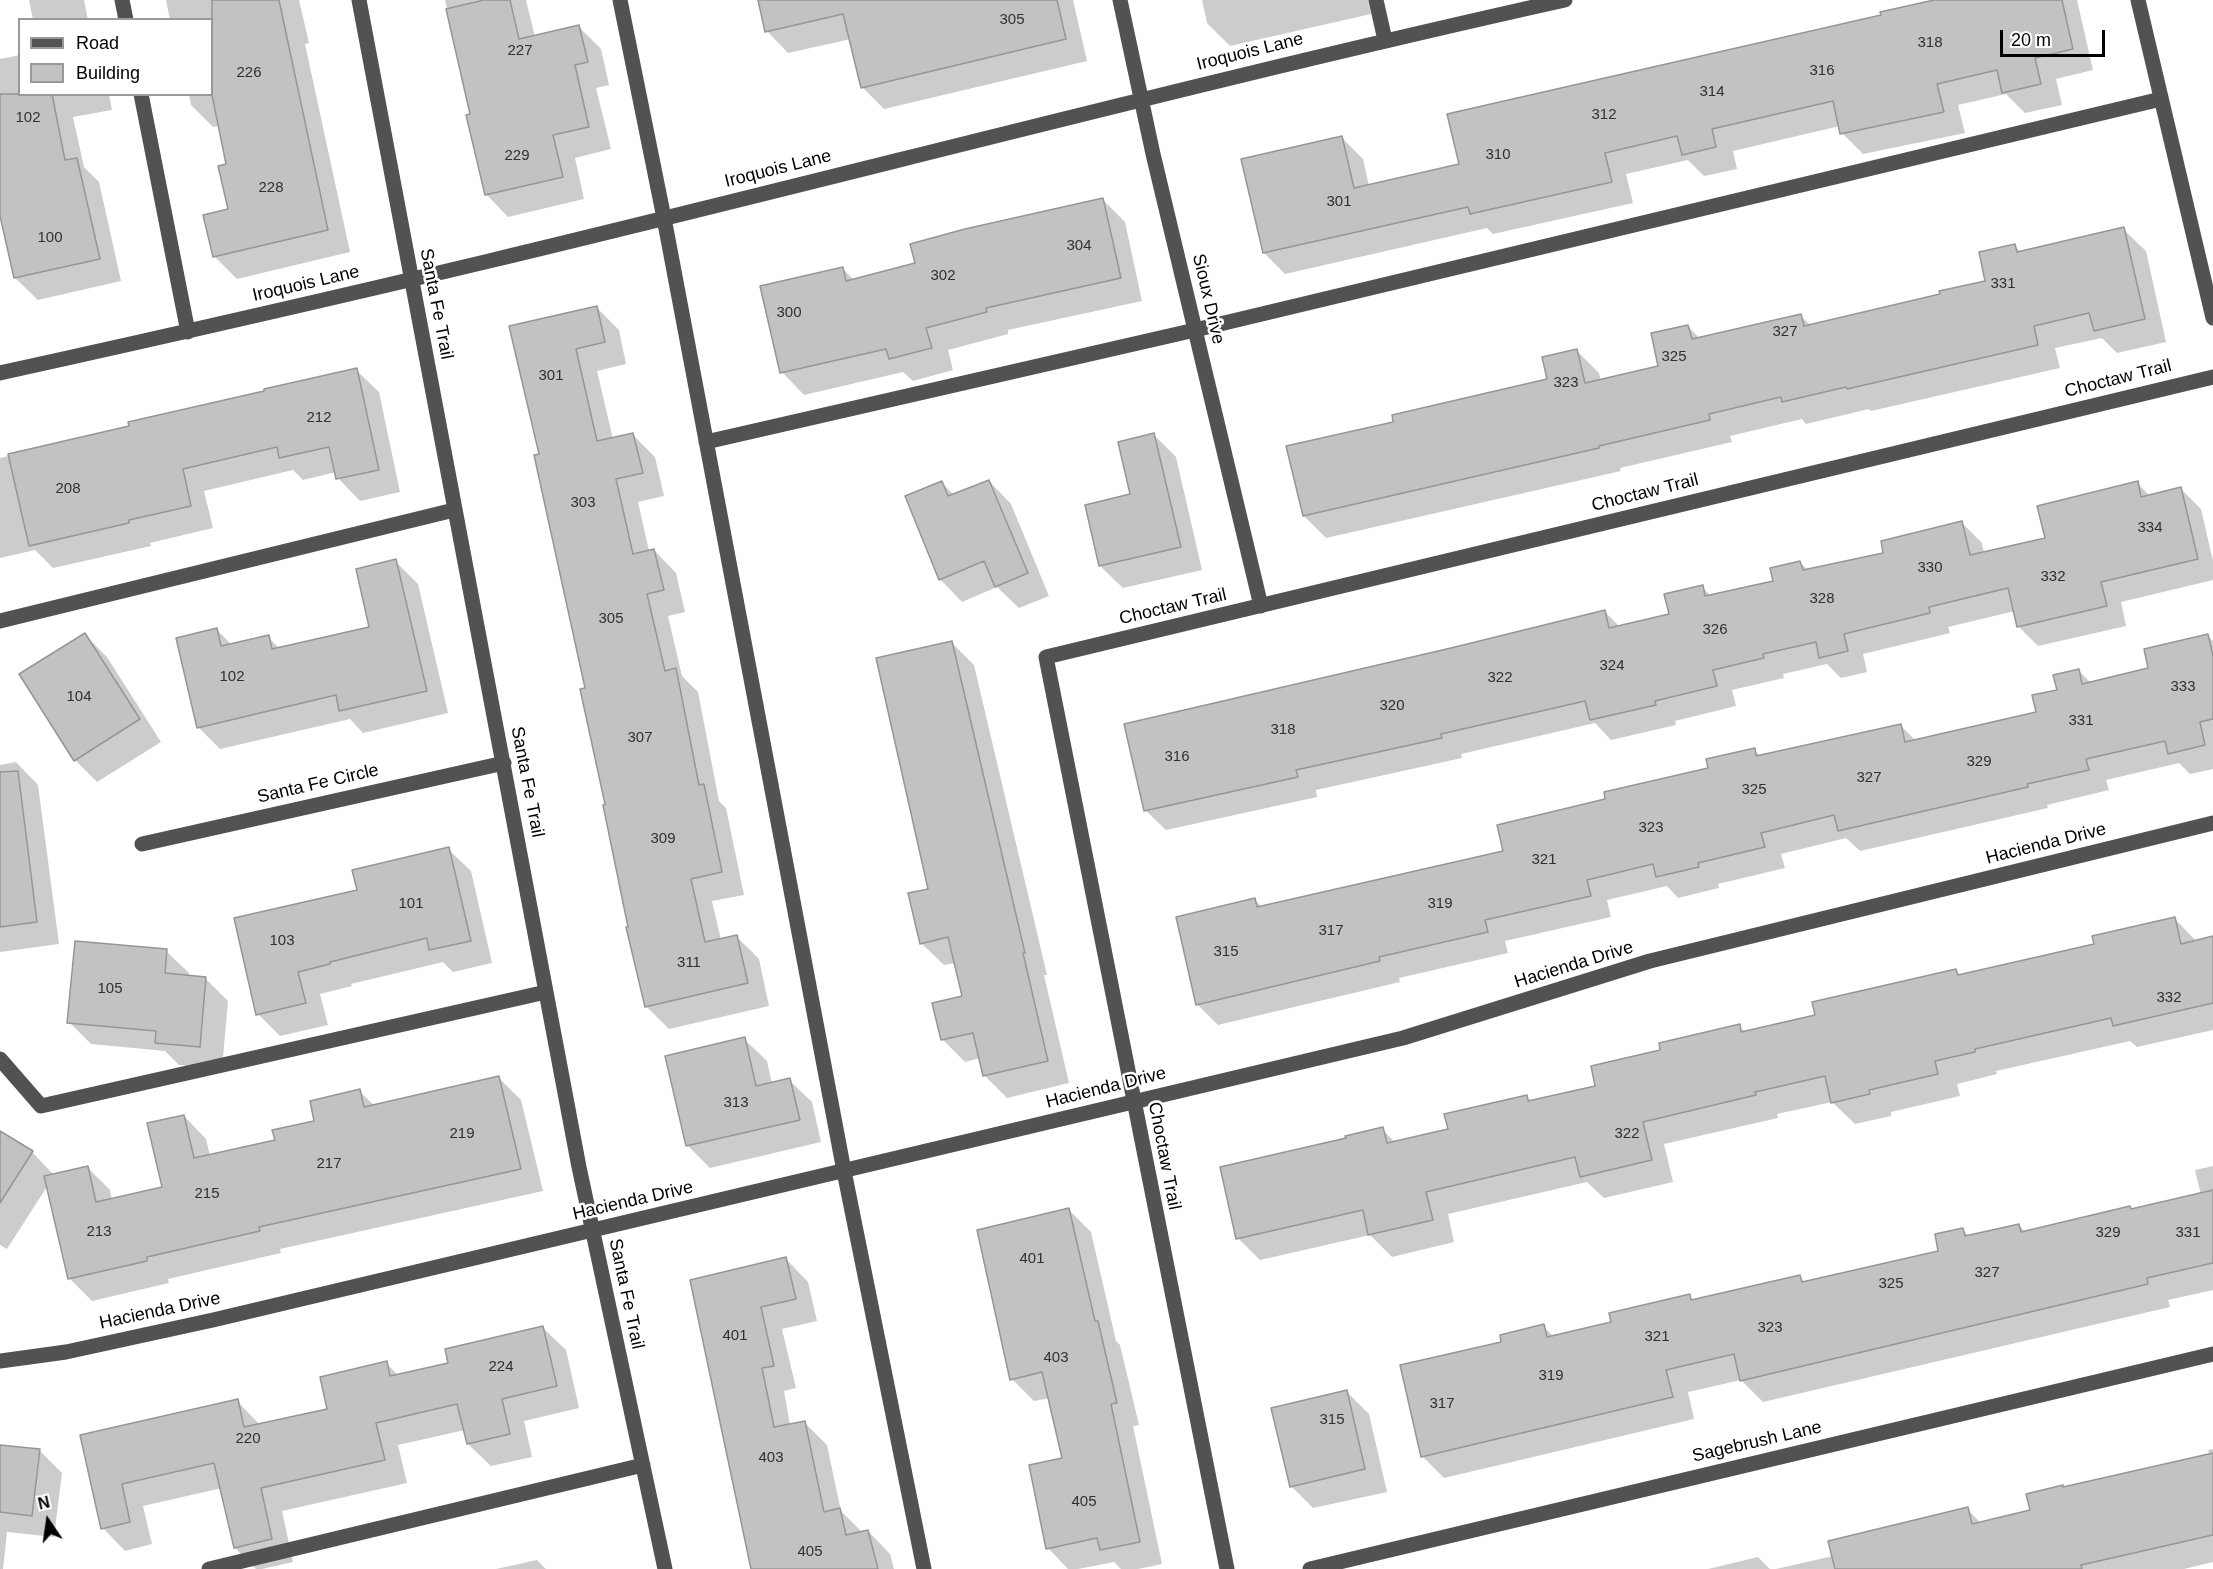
<!DOCTYPE html>
<html>
<head>
<meta charset="utf-8">
<style>
	body { margin:0 }
	#map { position:relative; width:2213px; height:1569px; overflow:hidden; background:#fff; font-family:Helvetica,sans-serif }
	canvas { display:block }
	.legend { position:absolute; left:18px; top:18px; width:195px; height:78px; box-sizing:border-box; background:#fff; border:2px solid #999; margin:0; padding:8px 10px; list-style:none; font-size:18px; color:#000 }
	.legend li { display:flex; align-items:center; gap:12px; height:30px }
	.legend b { width:30px; border:2px solid #999 }
	.north { position:absolute; left:18px; top:1491px; width:60px; height:60px; -webkit-text-stroke:4px #fff; paint-order:stroke; rotate:347deg; font-size:16px; font-weight:700; line-height:24px; text-align:center; color:#000 }
	.north::after { content:''; display:block; margin:auto; width:21px; height:27px; background:#000; clip-path:polygon(50% 0,100% 100%,50% 72%,0 100%) }
	.scale { position:absolute; left:2000px; top:30px; width:105px; height:27px; box-sizing:border-box; border:3px solid #000; border-top:0; padding-left:8px; font-size:18px; line-height:21px; white-space:nowrap; color:#000; -webkit-text-stroke:4px #fff; paint-order:stroke }
</style>
</head>
<body>
<div id="map">
<canvas width="2213" height="1569"></canvas>
<ul class="legend">
<li><b style="height:8px;background:#525252"></b>Road</li>
<li><b style="height:16px;background:#c2c2c2"></b>Building</li>
</ul>
<div class="north">N</div>
<div class="scale">20 m</div>
</div>
<script>
const ctx = document.querySelector('canvas').getContext('2d');
ctx.lineJoin = 'round';
function fill(path, color) { ctx.fillStyle = color; ctx.fill(path, 'evenodd'); }
function trace(path, color, width, dash) { ctx.strokeStyle = color; ctx.lineWidth = width; ctx.lineCap = dash ? 'butt' : 'round'; ctx.setLineDash(dash || []); ctx.stroke(path); }
function write(font, color, halo, rows, align = 'center') {
  ctx.font = font + ' Helvetica,sans-serif'; ctx.lineWidth = 5; ctx.setLineDash([]); ctx.textBaseline = 'middle'; ctx.strokeStyle = halo; ctx.fillStyle = color; for (const [text, x, y, turn = 0] of rows) {
    ctx.save(); ctx.translate(x, y); ctx.rotate((+turn || 0) * Math.PI / 180); ctx.textAlign = isNaN(turn) ? turn : align; if (halo) ctx.strokeText(text, 0, 0); ctx.fillText(text, 0, 0); ctx.restore();
  }
}
fill(new Path2D(`
	M 29,0 L 84,0 L 88,20 L 33,20 Z
	M 166,0 L 299,0 L 309,43 L 305,44 L 350,252 L 237,279 L 214,256 L 229,210 L 227,165 L 219,126 L 213,127 L 191,105 L 189,94 L 212,94 L 212,20 L 170,20 Z
	M 445,0 L 526,0 L 535,37 L 579,27 L 601,49 L 609,85 L 596,88 L 611,149 L 575,158 L 584,199 L 508,217 L 486,194 L 472,115 Z
	M 777,0 L 1073,0 L 1087,61 L 884,109 L 862,87 L 851,39 L 788,53 L 767,31 Z
	M 1202,0 L 1368,0 L 1371,14 L 1230,46 L 1207,23 Z
	M 1941,0 L 2077,0 L 2093,70 L 2056,79 L 2062,105 L 2025,113 L 2006,94 L 1958,105 L 1965,133 L 1863,154 L 1842,133 L 1840,126 L 1733,151 L 1737,169 L 1704,176 L 1688,160 L 1626,174 L 1633,203 L 1493,234 L 1487,228 L 1285,274 L 1264,253 L 1342,138 L 1363,159 L 1369,186 L 1460,165 L 1883,16 Z
	M 20,55 L 20,94 L 109,94 L 112,110 L 73,117 L 84,167 L 99,182 L 121,281 L 38,300 L 15,278 L 0,205 L 0,59 Z
	M 1103,200 L 1125,222 L 1142,301 L 1008,330 L 1008,334 L 948,350 L 953,370 L 913,381 L 903,372 L 804,395 L 782,372 L 842,268 L 854,280 L 917,264 Z
	M 2123,229 L 2146,251 L 2166,342 L 2117,353 L 2102,338 L 2055,348 L 2060,368 L 1871,411 L 1869,409 L 1806,424 L 1802,419 L 1730,436 L 1732,442 L 1620,468 L 1621,471 L 1326,538 L 1304,516 L 1395,423 L 1549,380 L 1577,351 L 1599,373 L 1601,381 L 1660,367 L 1688,326 L 1700,339 L 1800,315 L 1811,326 L 1942,295 L 1987,282 L 2014,246 L 2021,252 Z
	M 596,307 L 619,330 L 626,364 L 597,371 L 613,439 L 633,435 L 655,457 L 664,496 L 638,502 L 649,551 L 654,550 L 676,573 L 685,612 L 668,616 L 682,676 L 698,692 L 719,801 L 726,808 L 744,895 L 712,901 L 721,940 L 736,936 L 759,959 L 769,1006 L 669,1029 L 646,1006 L 541,455 L 511,327 Z
	M 356,370 L 379,392 L 400,492 L 360,501 L 338,478 L 336,472 L 303,480 L 293,470 L 204,491 L 213,528 L 150,543 L 151,546 L 53,568 L 35,550 L 0,558 L 0,458 L 130,427 Z
	M 1154,435 L 1176,457 L 1202,570 L 1123,588 L 1100,566 L 1131,495 Z
	M 989,481 L 1011,504 L 1049,596 L 1019,608 L 997,587 L 962,602 L 940,579 L 942,483 L 954,495 Z
	M 2137,483 L 2150,496 L 2181,489 L 2201,509 L 2213,561 L 2213,580 L 2121,602 L 2126,626 L 2038,646 L 2018,626 L 2015,611 L 1948,627 L 1950,633 L 1863,654 L 1867,672 L 1841,678 L 1827,664 L 1783,674 L 1784,678 L 1732,690 L 1736,706 L 1675,721 L 1676,725 L 1611,740 L 1595,723 L 1461,754 L 1462,758 L 1316,790 L 1317,797 L 1166,830 L 1145,810 L 1452,650 L 1604,611 L 1620,627 L 1671,615 L 1702,587 L 1711,596 L 1774,582 L 1800,563 L 1808,570 L 1885,554 L 1962,523 L 1982,543 L 1984,553 L 2047,539 Z
	M 395,561 L 418,584 L 448,713 L 363,733 L 350,719 L 220,749 L 198,727 L 217,630 L 232,645 L 268,637 L 280,649 L 371,628 Z
	M 85,635 L 107,657 L 161,742 L 97,782 L 75,760 Z
	M 2207,635 L 2213,641 L 2213,769 L 2190,774 L 2179,763 L 2106,780 L 2109,790 L 2047,805 L 2048,808 L 1860,851 L 1846,838 L 1781,854 L 1785,868 L 1718,884 L 1719,888 L 1678,898 L 1667,886 L 1607,900 L 1611,917 L 1505,941 L 1508,953 L 1399,978 L 1400,982 L 1218,1025 L 1197,1004 L 1255,900 L 1263,908 L 1504,852 L 1607,800 L 1710,769 L 1754,750 L 1761,756 L 1900,725 L 1916,741 L 2038,713 L 2079,671 L 2091,683 L 2150,670 Z
	M 951,642 L 974,665 L 1047,975 L 1044,975 L 1069,1083 L 1007,1098 L 984,1075 L 980,1058 L 965,1062 L 942,1039 L 964,997 L 956,963 L 944,965 L 921,943 L 929,890 Z
	M 16,762 L 38,785 L 59,944 L 0,952 L 0,765 Z
	M 448,849 L 471,871 L 492,963 L 453,972 L 443,962 L 351,984 L 352,986 L 320,994 L 328,1025 L 280,1036 L 258,1014 L 359,891 Z
	M 2174,918 L 2197,942 L 2213,938 L 2213,1030 L 2137,1047 L 2130,1041 L 1996,1071 L 1997,1074 L 1957,1084 L 1960,1096 L 1891,1112 L 1891,1116 L 1855,1124 L 1832,1102 L 1777,1114 L 1778,1118 L 1664,1144 L 1673,1182 L 1604,1198 L 1587,1182 L 1448,1214 L 1454,1242 L 1392,1257 L 1370,1235 L 1260,1260 L 1238,1238 L 1348,1139 L 1382,1129 L 1396,1143 L 1450,1130 L 1527,1096 L 1532,1102 L 1597,1087 L 1662,1051 L 1739,1026 L 1745,1032 L 1817,1016 L 1956,971 L 1961,976 L 2096,945 Z
	M 166,951 L 189,973 L 189,977 L 205,978 L 228,1001 L 222,1069 L 179,1065 L 165,1051 L 91,1044 L 69,1022 Z
	M 744,1039 L 767,1061 L 772,1084 L 789,1080 L 812,1102 L 821,1142 L 710,1168 L 688,1146 L 667,1057 Z
	M 499,1078 L 521,1100 L 543,1191 L 280,1249 L 281,1253 L 168,1279 L 169,1283 L 92,1301 L 69,1278 L 48,1185 L 7,1249 L 0,1245 L 0,1132 L 32,1152 L 54,1175 L 87,1167 L 110,1190 L 112,1200 L 164,1188 L 184,1116 L 206,1139 L 210,1156 L 276,1141 L 316,1122 L 359,1091 L 375,1106 Z
	M 2213,1166 L 2213,1290 L 2168,1300 L 2170,1307 L 1763,1402 L 1741,1380 L 1688,1392 L 1694,1419 L 1444,1478 L 1422,1456 L 1503,1343 L 1543,1326 L 1554,1337 L 1613,1323 L 1689,1296 L 1694,1301 L 1800,1277 L 1805,1283 L 1940,1252 L 1962,1229 L 1970,1237 L 2019,1225 L 2025,1232 L 2201,1195 L 2195,1170 Z
	M 1069,1210 L 1091,1232 L 1116,1341 L 1120,1345 L 1139,1425 L 1133,1426 L 1162,1564 L 1138,1569 L 1121,1569 L 1114,1562 L 1078,1569 L 1068,1569 L 1048,1548 L 1064,1459 L 1050,1398 L 1034,1401 L 1012,1379 Z
	M 786,1259 L 808,1282 L 817,1321 L 782,1329 L 796,1388 L 784,1391 L 790,1425 L 804,1422 L 827,1445 L 841,1511 L 863,1533 L 868,1531 L 890,1554 L 894,1569 L 754,1569 L 692,1281 Z
	M 543,1328 L 566,1350 L 579,1408 L 524,1421 L 532,1457 L 491,1466 L 468,1444 L 465,1430 L 398,1445 L 407,1483 L 282,1511 L 293,1562 L 262,1569 L 256,1569 L 235,1548 L 222,1488 L 143,1506 L 152,1544 L 125,1551 L 103,1528 L 81,1437 L 237,1401 L 260,1425 L 329,1410 L 386,1363 L 399,1376 L 450,1364 Z
	M 1347,1392 L 1369,1414 L 1387,1492 L 1313,1508 L 1291,1486 Z
	M 0,1446 L 39,1450 L 62,1473 L 54,1537 L 7,1532 L 3,1569 L 0,1569 Z
	M 2213,1449 L 2213,1562 L 2184,1569 L 1776,1569 L 1833,1556 L 1967,1509 L 1981,1523 L 2031,1511 L 2064,1489 L 2210,1455 L 2208,1450 Z
	M 1758,1557 L 1770,1569 L 1708,1569 Z
	M 537,1560 L 546,1569 L 496,1569 Z`), '#0003');
const building = new Path2D(`
	M 212,0 L 279,0 L 328,230 L 213,257 L 203,215 L 228,209 L 218,166 L 226,164 L 212,95 Z
	M 484,0 L 510,0 L 519,39 L 579,25 L 588,62 L 575,65 L 589,127 L 553,135 L 563,177 L 485,195 L 466,115 L 470,114 L 446,9 Z
	M 758,0 L 1057,0 L 1066,39 L 861,88 L 843,14 L 765,32 Z
	M 1934,0 L 2062,0 L 2073,49 L 2035,58 L 2041,84 L 2002,93 L 1997,70 L 1937,84 L 1944,112 L 1840,134 L 1833,101 L 1712,129 L 1716,147 L 1682,155 L 1677,136 L 1605,153 L 1612,182 L 1470,214 L 1468,207 L 1263,253 L 1241,159 L 1342,136 L 1354,188 L 1459,164 L 1447,114 L 1881,15 L 1880,12 Z
	M 0,94 L 52,94 L 65,160 L 77,158 L 100,259 L 14,278 L 0,216 Z
	M 1103,198 L 1121,278 L 986,308 L 987,312 L 926,328 L 932,348 L 889,359 L 886,349 L 780,373 L 760,286 L 843,267 L 846,281 L 915,263 L 910,244 L 965,229 Z
	M 2124,227 L 2145,319 L 2094,331 L 2089,313 L 2034,326 L 2038,345 L 1847,389 L 1846,387 L 1782,402 L 1781,397 L 1709,414 L 1710,420 L 1599,446 L 1599,448 L 1303,516 L 1286,446 L 1393,422 L 1392,415 L 1547,379 L 1542,357 L 1577,349 L 1585,383 L 1658,366 L 1651,333 L 1688,325 L 1692,339 L 1801,314 L 1804,326 L 1940,294 L 1939,291 L 1985,281 L 1979,252 L 2015,244 L 2017,252 Z
	M 597,306 L 605,342 L 576,349 L 597,441 L 633,433 L 643,473 L 616,479 L 633,554 L 654,549 L 664,590 L 647,594 L 665,671 L 676,668 L 699,785 L 704,784 L 722,872 L 691,879 L 705,942 L 737,935 L 748,983 L 645,1007 L 626,927 L 628,927 L 603,805 L 605,804 L 580,689 L 585,688 L 534,455 L 539,454 L 509,326 Z
	M 357,368 L 379,470 L 336,479 L 329,447 L 279,458 L 277,447 L 183,469 L 191,506 L 129,520 L 129,523 L 29,546 L 8,454 L 129,426 L 128,422 L 264,391 L 264,389 Z
	M 1154,433 L 1181,547 L 1099,566 L 1085,505 L 1130,494 L 1118,442 Z
	M 989,480 L 1028,573 L 995,587 L 984,561 L 939,580 L 905,496 L 942,481 L 948,496 Z
	M 2138,481 L 2141,497 L 2181,487 L 2198,559 L 2101,582 L 2107,606 L 2017,627 L 2008,588 L 1929,607 L 1930,613 L 1844,634 L 1848,651 L 1819,658 L 1816,642 L 1763,654 L 1764,658 L 1713,670 L 1717,686 L 1655,701 L 1656,705 L 1590,720 L 1585,701 L 1441,734 L 1442,738 L 1296,770 L 1298,777 L 1144,811 L 1124,724 L 1451,648 L 1605,610 L 1609,628 L 1669,614 L 1664,594 L 1703,585 L 1705,596 L 1773,581 L 1770,568 L 1800,561 L 1803,570 L 1883,553 L 1881,541 L 1962,521 L 1970,555 L 2045,538 L 2037,506 Z
	M 396,559 L 427,691 L 339,711 L 336,695 L 197,728 L 176,638 L 217,628 L 221,646 L 269,635 L 272,649 L 369,627 L 356,569 Z
	M 85,633 L 140,719 L 74,761 L 19,674 Z
	M 2208,634 L 2213,656 L 2213,719 L 2200,722 L 2205,745 L 2168,754 L 2165,741 L 2086,759 L 2089,770 L 2027,784 L 2028,787 L 1838,831 L 1834,815 L 1761,833 L 1765,847 L 1698,863 L 1699,867 L 1656,877 L 1653,864 L 1587,880 L 1591,896 L 1485,920 L 1488,932 L 1379,957 L 1380,961 L 1196,1005 L 1176,917 L 1255,898 L 1257,907 L 1503,851 L 1497,825 L 1605,799 L 1604,792 L 1708,768 L 1706,759 L 1755,748 L 1756,756 L 1901,724 L 1905,742 L 2036,712 L 2032,695 L 2057,690 L 2053,675 L 2079,669 L 2082,684 L 2148,668 L 2144,649 Z
	M 952,641 L 1025,953 L 1023,953 L 1048,1061 L 983,1076 L 973,1033 L 941,1040 L 932,1003 L 962,996 L 948,937 L 920,944 L 908,893 L 928,889 L 876,658 Z
	M 18,771 L 37,922 L 0,927 L 0,772 Z
	M 449,847 L 471,941 L 429,950 L 427,938 L 330,962 L 330,964 L 298,972 L 306,1003 L 256,1015 L 234,918 L 357,890 L 352,870 Z
	M 2175,917 L 2181,944 L 2213,936 L 2213,1003 L 2113,1026 L 2111,1018 L 1975,1049 L 1975,1052 L 1935,1061 L 1938,1074 L 1869,1090 L 1870,1094 L 1831,1103 L 1825,1076 L 1755,1092 L 1756,1095 L 1643,1122 L 1652,1160 L 1580,1177 L 1575,1157 L 1426,1192 L 1433,1220 L 1368,1235 L 1363,1210 L 1236,1239 L 1220,1167 L 1346,1138 L 1345,1136 L 1383,1127 L 1387,1143 L 1448,1129 L 1444,1114 L 1527,1095 L 1528,1101 L 1595,1086 L 1591,1066 L 1660,1050 L 1659,1043 L 1740,1024 L 1741,1032 L 1815,1015 L 1812,1002 L 1956,969 L 1958,975 L 2094,944 L 2092,936 Z
	M 75,941 L 167,949 L 165,973 L 206,977 L 200,1047 L 155,1043 L 156,1031 L 67,1023 Z
	M 745,1037 L 756,1086 L 790,1078 L 800,1120 L 686,1146 L 665,1056 Z
	M 499,1076 L 521,1169 L 259,1227 L 260,1231 L 147,1257 L 147,1261 L 68,1279 L 44,1176 L 88,1166 L 96,1202 L 162,1187 L 147,1123 L 184,1115 L 194,1158 L 275,1140 L 272,1130 L 314,1121 L 310,1101 L 360,1089 L 364,1107 Z
	M 0,1131 L 33,1151 L 0,1203 Z
	M 2213,1190 L 2213,1263 L 2147,1278 L 2148,1284 L 1740,1381 L 1734,1354 L 1666,1370 L 1673,1397 L 1421,1457 L 1400,1365 L 1501,1342 L 1500,1335 L 1544,1324 L 1547,1337 L 1611,1322 L 1609,1313 L 1690,1294 L 1691,1300 L 1800,1275 L 1802,1282 L 1938,1251 L 1935,1234 L 1963,1228 L 1965,1236 L 2019,1224 L 2021,1232 L 2130,1206 L 2131,1209 Z
	M 1069,1208 L 1095,1321 L 1098,1321 L 1117,1403 L 1111,1404 L 1140,1542 L 1100,1550 L 1097,1538 L 1046,1549 L 1029,1465 L 1062,1458 L 1042,1372 L 1010,1380 L 977,1230 Z
	M 786,1257 L 796,1299 L 761,1307 L 774,1366 L 762,1368 L 774,1427 L 805,1421 L 824,1512 L 840,1508 L 846,1535 L 868,1530 L 878,1569 L 751,1569 L 690,1280 Z
	M 543,1326 L 557,1386 L 502,1399 L 510,1434 L 467,1444 L 457,1404 L 376,1423 L 385,1460 L 261,1488 L 272,1539 L 234,1548 L 214,1463 L 122,1484 L 130,1522 L 101,1529 L 80,1435 L 238,1399 L 244,1427 L 327,1409 L 320,1377 L 387,1361 L 390,1376 L 448,1363 L 445,1349 Z
	M 1347,1390 L 1365,1469 L 1290,1487 L 1271,1408 Z
	M 0,1445 L 40,1449 L 32,1516 L 0,1512 Z
	M 2213,1453 L 2213,1535 L 2081,1565 L 2082,1569 L 1835,1569 L 1828,1541 L 1968,1507 L 1972,1524 L 2030,1510 L 2026,1494 L 2063,1485 L 2063,1487 Z`);
fill(building, '#c2c2c2');
trace(building, '#969696', 1.5);
trace(new Path2D(`
	M 122,0 L 126,20
	M 359,0 L 579,1167 L 665,1569
	M 620,0 L 664,218 L 844,1171 L 924,1569
	M 1120,0 L 1153,154 L 1261,606
	M 1376,0 L 1385,40
	M 2138,0 L 2213,318
	M 141,94 L 188,332
	M 0,373 C 163,337 326,300 489,261 C 848,175 1205,80 1565,0
	M 706,442 L 1195,330 L 2161,99
	M 0,621 L 454,510
	M 142,844 L 504,763
	M 0,1059 L 41,1106 L 546,992
	M 0,1361 L 66,1352 L 213,1320 L 1403,1038 L 1650,961 L 2213,823
	M 209,1569 L 643,1465
	M 1227,1569 L 1046,657 L 2213,377
	M 1310,1569 L 2213,1354`), '#525252', 15);
write('15px', '#303030', null, [
	["305",1012,20],
	["318",1930,43],
	["227",520,51],
	["316",1822,71],
	["226",249,73],
	["314",1712,92],
	["312",1604,115],
	["102",28,118],
	["310",1498,155],
	["229",517,156],
	["228",271,188],
	["301",1339,202],
	["100",50,238],
	["304",1079,246],
	["302",943,276],
	["331",2003,284],
	["300",789,313],
	["327",1785,332],
	["325",1674,357],
	["301",551,376],
	["323",1566,383],
	["212",319,418],
	["208",68,489],
	["303",583,503],
	["334",2150,528],
	["330",1930,568],
	["332",2053,577],
	["328",1822,599],
	["305",611,619],
	["326",1715,630],
	["324",1612,666],
	["102",232,677],
	["322",1500,678],
	["333",2183,687],
	["104",79,697],
	["320",1392,706],
	["331",2081,721],
	["318",1283,730],
	["307",640,738],
	["316",1177,757],
	["329",1979,762],
	["327",1869,778],
	["325",1754,790],
	["323",1651,828],
	["309",663,839],
	["321",1544,860],
	["101",411,904],
	["319",1440,904],
	["317",1331,931],
	["103",282,941],
	["315",1226,952],
	["311",689,963],
	["105",110,989],
	["332",2169,998],
	["313",736,1103],
	["219",462,1134],
	["322",1627,1134],
	["217",329,1164],
	["215",207,1194],
	["213",99,1232],
	["329",2108,1233],
	["331",2188,1233],
	["401",1032,1259],
	["327",1987,1273],
	["325",1891,1284],
	["323",1770,1328],
	["401",735,1336],
	["321",1657,1337],
	["403",1056,1358],
	["224",501,1367],
	["319",1551,1376],
	["317",1442,1404],
	["315",1332,1420],
	["220",248,1439],
	["403",771,1458],
	["405",1084,1502],
	["405",810,1552]
]);
write('18px', '#000', '#fff', [
	["Iroquois Lane",1250,52,-14],
	["Iroquois Lane",778,169,-14],
	["Iroquois Lane",306,284,-13],
	["Sioux Drive",1208,299,77],
	["Santa Fe Trail",436,304,79],
	["Choctaw Trail",2118,379,-14],
	["Choctaw Trail",1645,493,-14],
	["Choctaw Trail",1173,607,-13],
	["Santa Fe Trail",527,782,79],
	["Santa Fe Circle",318,784,-13],
	["Hacienda Drive",2046,844,-14],
	["Hacienda Drive",1574,965,-17],
	["Hacienda Drive",1106,1088,-14],
	["Choctaw Trail",1164,1156,79],
	["Hacienda Drive",633,1201,-13],
	["Santa Fe Trail",626,1294,78],
	["Hacienda Drive",160,1311,-12],
	["Sagebrush Lane",1757,1442,-13]
]);
</script>
</body>
</html>
